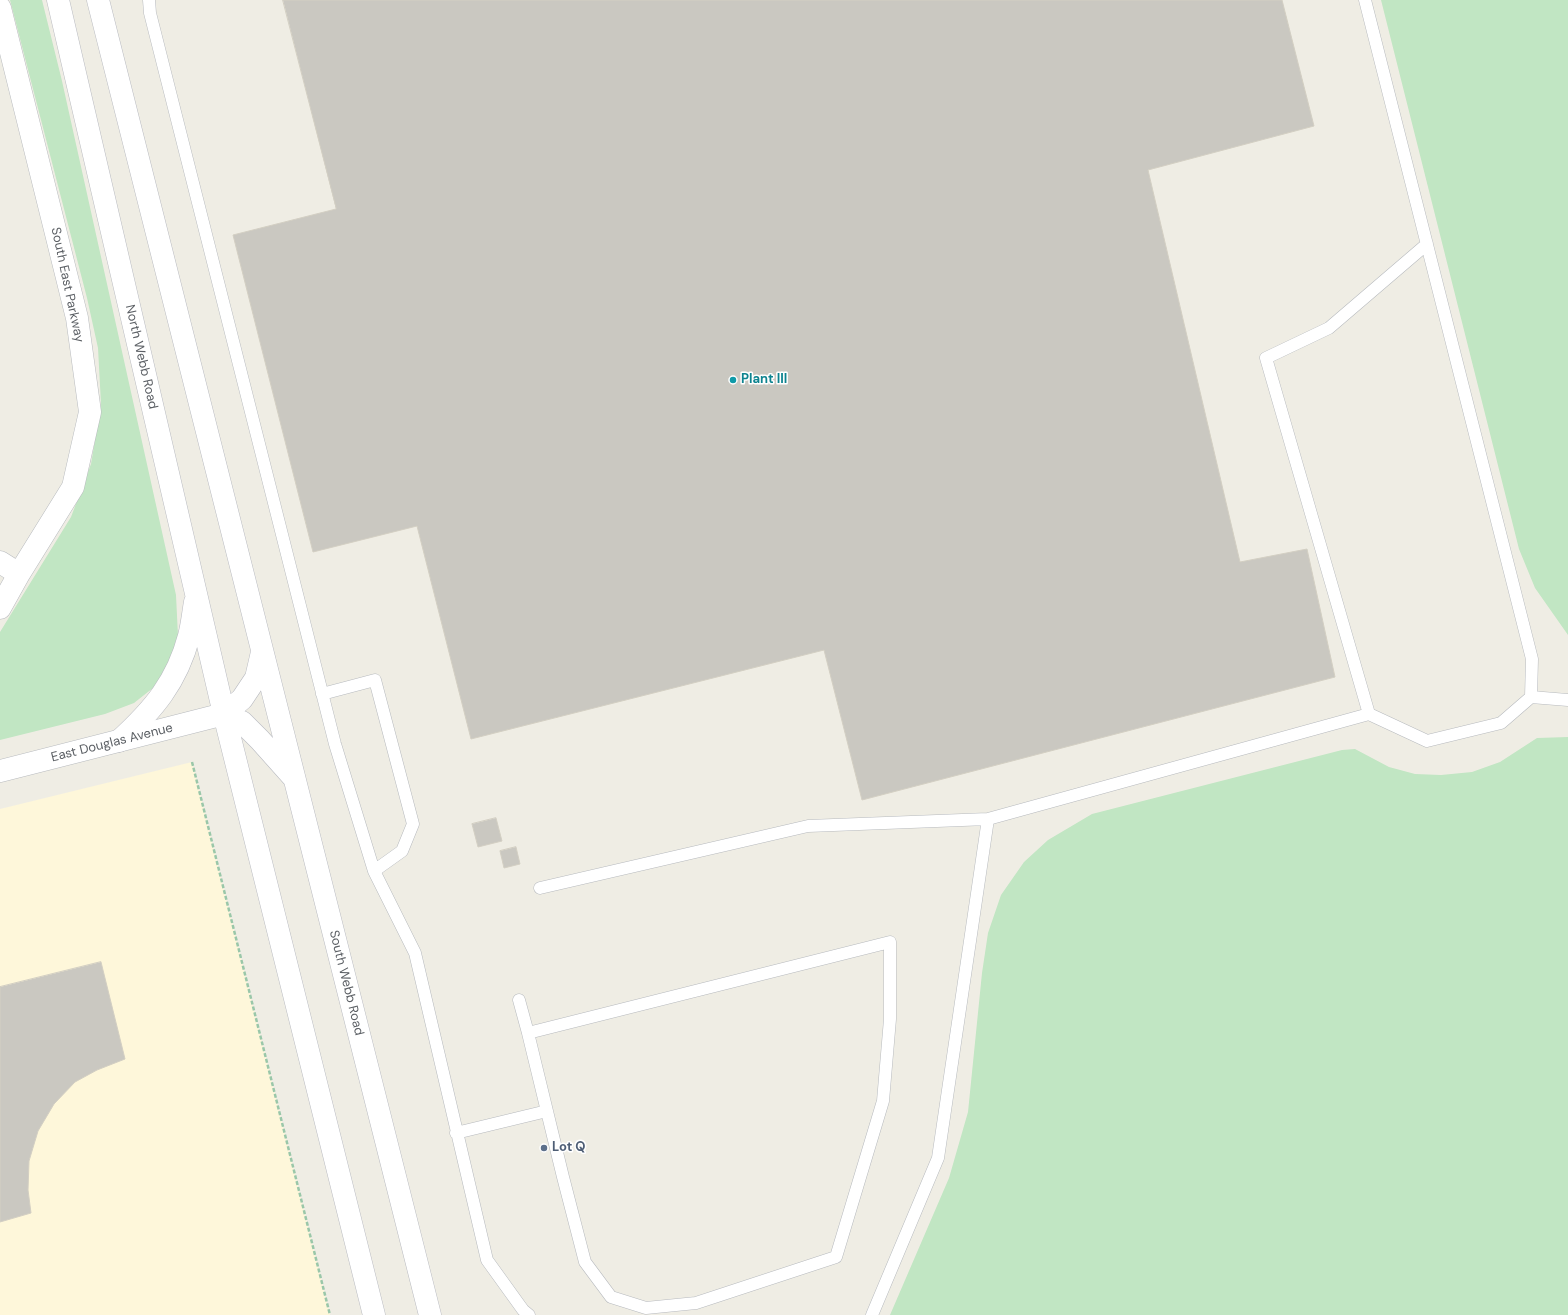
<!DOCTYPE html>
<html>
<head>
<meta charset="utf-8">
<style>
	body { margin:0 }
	canvas { display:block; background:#efede4 }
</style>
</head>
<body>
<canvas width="1568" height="1315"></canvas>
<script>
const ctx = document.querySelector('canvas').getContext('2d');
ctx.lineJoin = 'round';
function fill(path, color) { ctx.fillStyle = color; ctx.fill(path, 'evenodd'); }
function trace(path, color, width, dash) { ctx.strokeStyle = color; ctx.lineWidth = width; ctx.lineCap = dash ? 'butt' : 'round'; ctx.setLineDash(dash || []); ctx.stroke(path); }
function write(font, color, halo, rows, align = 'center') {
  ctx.font = font + ' "DM Sans",sans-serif'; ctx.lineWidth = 3; ctx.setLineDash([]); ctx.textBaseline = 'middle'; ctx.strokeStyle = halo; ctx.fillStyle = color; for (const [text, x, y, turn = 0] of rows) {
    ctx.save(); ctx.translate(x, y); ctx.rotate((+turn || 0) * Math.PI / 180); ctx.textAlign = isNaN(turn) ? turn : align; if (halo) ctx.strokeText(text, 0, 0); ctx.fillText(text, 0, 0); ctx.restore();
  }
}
fill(new Path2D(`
	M 192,762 L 330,1315 L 0,1315 L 0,809 Z`), '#fef7da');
fill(new Path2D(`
	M 10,0 L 42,0 L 62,81 L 176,595 L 178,636 L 172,660 L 158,684 L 134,703 L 105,714 L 0,740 L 0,632 L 71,517 L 91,464 L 101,404 L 98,348 L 87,298 Z
	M 1381,0 L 1568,0 L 1568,635 L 1535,588 L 1519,549 Z
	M 1568,737 L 1568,1315 L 890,1315 L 949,1178 L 968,1112 L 982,973 L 988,933 L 1001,895 L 1024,862 L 1048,840 L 1092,814 L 1342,750 L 1355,749 L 1389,767 L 1415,774 L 1441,775 L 1472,772 L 1500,762 L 1537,738 Z`), '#c1e6c3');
const building = new Path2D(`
	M 283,0 L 1282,0 L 1314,126 L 1148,170 L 1240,562 L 1307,549 L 1335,677 L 862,800 L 824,650 L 471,739 L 417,526 L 313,552 L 233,235 L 336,209 Z
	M 496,818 L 502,841 L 478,847 L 472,824 Z
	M 516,847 L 520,864 L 504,868 L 500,851 Z
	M 101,962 L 125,1059 L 97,1070 L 75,1082 L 54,1104 L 38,1131 L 29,1161 L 28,1190 L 31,1213 L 0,1222 L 0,987 Z`);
fill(building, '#cac8c1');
trace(building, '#d3cfc3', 1);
const service = new Path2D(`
	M 149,0 L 150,13 L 335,744 L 374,871 L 415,953 L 487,1260 L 523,1310 L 529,1315
	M 322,694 L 375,680 L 413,824 L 402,851 L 374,871
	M 1531,697 L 1568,700
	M 1369,714 L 1266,358 L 1329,328 L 1427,244
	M 540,888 L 808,826 L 988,819
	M 890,942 L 890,1019 L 883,1101 L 836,1257 L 696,1303 L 646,1308 L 611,1297 L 585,1262 L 563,1177 L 528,1033 Z
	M 519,1000 L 528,1033
	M 456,1133 L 547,1111
	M 872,1315 L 938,1158 L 988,819 L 1369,714 L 1427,741 L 1501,723 L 1531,697 L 1532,659 L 1365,0`);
const minor = new Path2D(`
	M 0,8 L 77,318 L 90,412 L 73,487 L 19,574 L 0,608
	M 0,562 L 19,574`);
const tertiary = new Path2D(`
	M 0,771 L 224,714`);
const secondary = new Path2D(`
	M 58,0 L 224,714 L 374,1315
	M 98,0 L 430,1315
	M 224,714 L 242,722 L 260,740 L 293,777
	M 224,714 L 242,699 L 256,678 L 262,652
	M 119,741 C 153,710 177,682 189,636 C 192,625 193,613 195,602`);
trace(service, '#b7babe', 13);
trace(minor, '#b7babe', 23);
trace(tertiary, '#b7babe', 23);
trace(secondary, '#b8bac0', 23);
trace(new Path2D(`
	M 192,762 L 330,1315`), '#9ac7a9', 2.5, [4, 2]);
trace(service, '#fff', 12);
trace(minor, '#fff', 22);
trace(tertiary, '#fff', 22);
trace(secondary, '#fff', 22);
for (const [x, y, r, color] of [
	[733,380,4,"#0f9aa8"],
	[544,1148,4,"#5c6f8a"]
]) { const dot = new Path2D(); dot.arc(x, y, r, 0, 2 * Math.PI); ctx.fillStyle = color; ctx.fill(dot); trace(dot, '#fff', 1.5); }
write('13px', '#5c6065', '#fff', [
	["South East Parkway",67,285,78],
	["North Webb Road",141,357,77],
	["East Douglas Avenue",112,743,-14],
	["South Webb Road",346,983,76]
]);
write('bold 13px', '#0d838f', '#fff', [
	["Plant III",741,380]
], 'left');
write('bold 13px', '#4e5e75', '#fff', [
	["Lot Q",552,1148]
], 'left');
</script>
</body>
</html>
